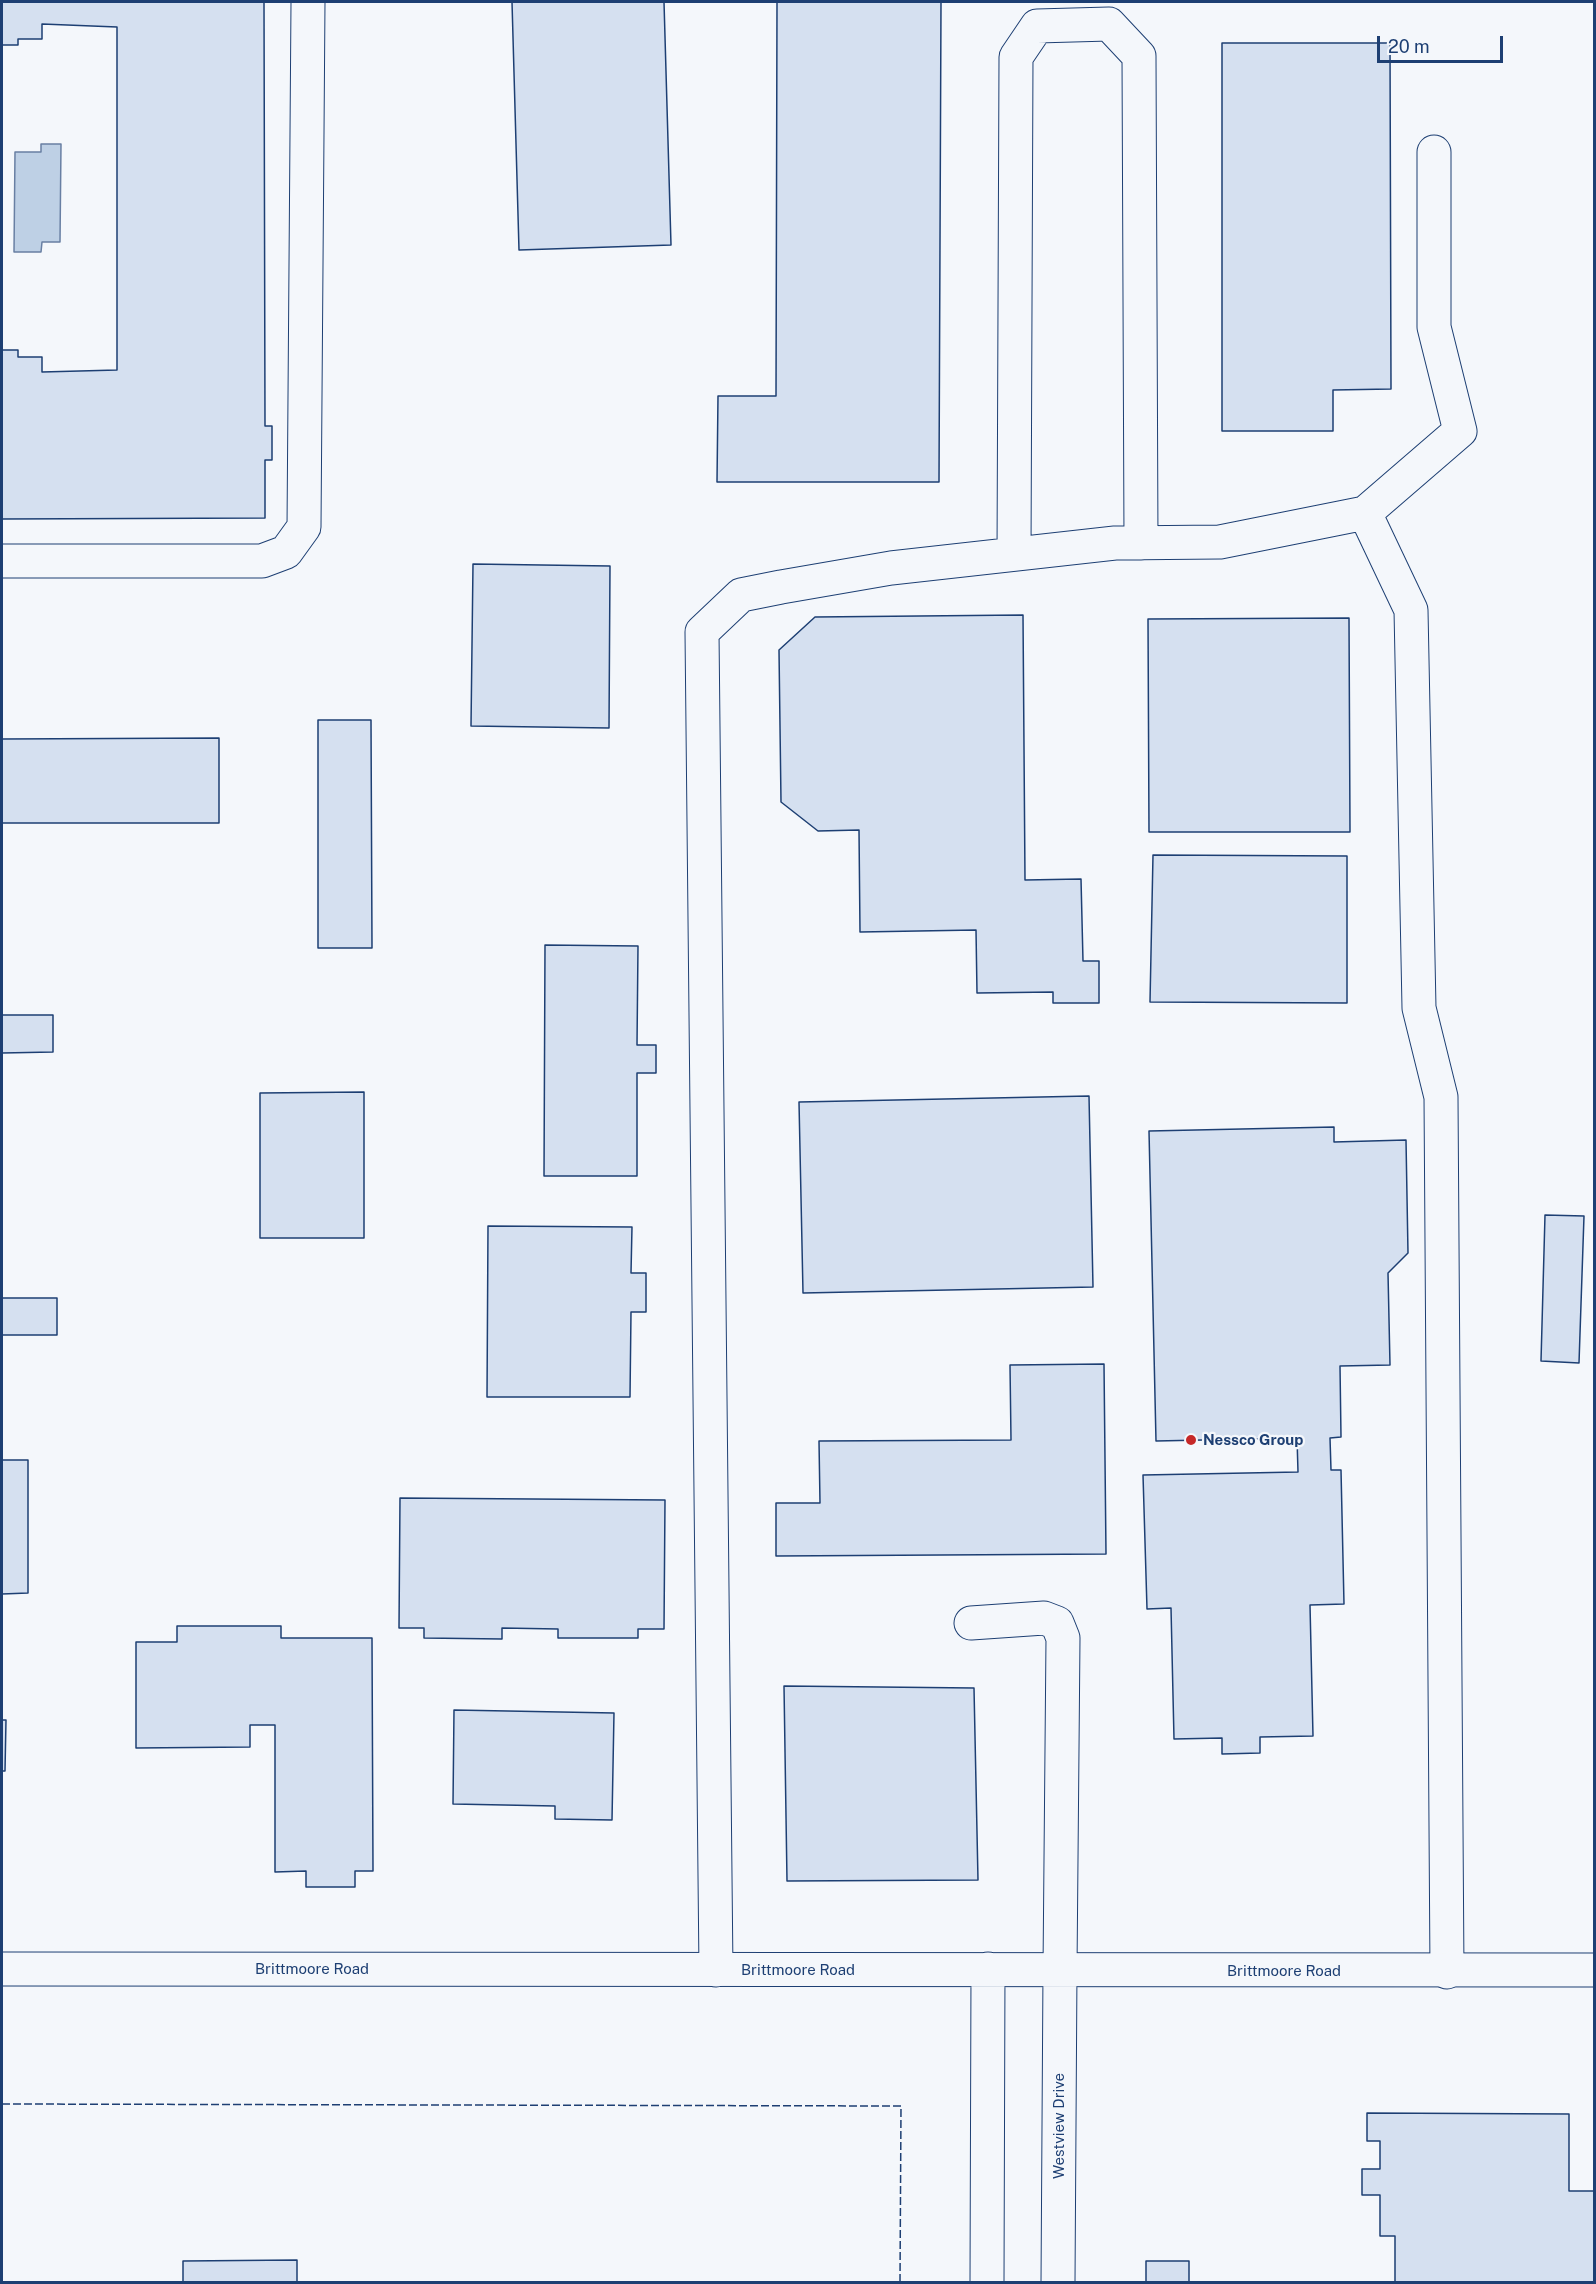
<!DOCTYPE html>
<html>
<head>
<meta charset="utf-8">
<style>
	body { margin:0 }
	#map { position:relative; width:1596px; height:2284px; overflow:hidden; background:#f4f7fb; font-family:"Public Sans",sans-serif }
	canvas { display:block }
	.frame { position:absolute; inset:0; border:3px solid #1d3f73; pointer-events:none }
	.scale { position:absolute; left:1377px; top:36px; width:126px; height:27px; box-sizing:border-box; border:3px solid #1d3f73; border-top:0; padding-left:8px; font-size:18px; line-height:21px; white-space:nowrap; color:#1d3f73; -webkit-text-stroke:4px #f4f7fb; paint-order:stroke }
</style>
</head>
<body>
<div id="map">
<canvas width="1596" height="2284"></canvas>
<div class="frame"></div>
<div class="scale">20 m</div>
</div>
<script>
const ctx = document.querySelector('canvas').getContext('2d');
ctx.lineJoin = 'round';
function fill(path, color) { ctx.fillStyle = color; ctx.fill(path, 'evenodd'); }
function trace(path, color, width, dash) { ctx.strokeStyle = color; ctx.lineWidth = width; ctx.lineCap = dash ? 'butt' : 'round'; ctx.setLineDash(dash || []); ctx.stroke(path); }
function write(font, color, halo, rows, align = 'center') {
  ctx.font = font + ' "Public Sans",sans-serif'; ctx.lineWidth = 4.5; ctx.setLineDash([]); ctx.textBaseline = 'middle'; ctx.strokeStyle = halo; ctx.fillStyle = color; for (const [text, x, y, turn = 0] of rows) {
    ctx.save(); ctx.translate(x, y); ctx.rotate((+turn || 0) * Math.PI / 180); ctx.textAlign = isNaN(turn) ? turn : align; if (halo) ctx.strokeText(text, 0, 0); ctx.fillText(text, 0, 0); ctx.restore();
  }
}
const water = new Path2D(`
	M 41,144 L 61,144 L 60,242 L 42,242 L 41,252 L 14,252 L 15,152 L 41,152 Z`);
fill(water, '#bed0e5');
trace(water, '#687fa3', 1.5);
const building = new Path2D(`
	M 2,2 L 264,2 L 265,426 L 272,426 L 272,460 L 265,460 L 265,518 L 2,519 L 2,350 L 18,350 L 18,357 L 42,357 L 42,372 L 117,370 L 117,27 L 42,24 L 42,39 L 18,39 L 18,45 L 2,45 Z
	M 512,2 L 664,2 L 671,245 L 519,250 Z
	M 777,2 L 941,2 L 939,482 L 717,482 L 718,396 L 776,396 Z
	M 1222,43 L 1390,43 L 1391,389 L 1333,390 L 1333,431 L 1222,431 Z
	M 473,564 L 610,566 L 609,728 L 471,726 Z
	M 1023,615 L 1025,880 L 1081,879 L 1083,961 L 1099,961 L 1099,1003 L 1053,1003 L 1053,992 L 977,993 L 976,930 L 860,932 L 859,830 L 818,831 L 781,802 L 779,650 L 815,617 Z
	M 1349,618 L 1350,832 L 1149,832 L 1148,619 Z
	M 318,720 L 371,720 L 372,948 L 318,948 Z
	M 219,738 L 219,823 L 2,823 L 2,739 Z
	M 1153,855 L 1347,856 L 1347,1003 L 1150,1002 Z
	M 545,945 L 638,946 L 637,1045 L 656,1045 L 656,1073 L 637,1073 L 637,1176 L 544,1176 Z
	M 2,1015 L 53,1015 L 53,1052 L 2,1053 Z
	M 364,1092 L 364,1238 L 260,1238 L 260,1093 Z
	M 1089,1096 L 1093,1287 L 803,1293 L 799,1102 Z
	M 1334,1127 L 1334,1142 L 1406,1140 L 1408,1253 L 1388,1273 L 1390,1365 L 1340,1366 L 1341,1437 L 1330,1438 L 1331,1470 L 1341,1470 L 1344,1604 L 1310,1605 L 1313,1736 L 1260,1737 L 1260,1753 L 1222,1754 L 1222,1738 L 1174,1739 L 1171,1608 L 1147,1609 L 1143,1475 L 1298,1472 L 1297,1438 L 1156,1441 L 1149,1131 Z
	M 1545,1215 L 1584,1216 L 1579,1363 L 1541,1361 Z
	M 488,1226 L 632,1227 L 631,1273 L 646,1273 L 646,1312 L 631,1312 L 630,1397 L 487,1397 Z
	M 2,1298 L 57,1298 L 57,1335 L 2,1335 Z
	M 1104,1364 L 1106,1554 L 776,1556 L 776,1503 L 820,1503 L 819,1441 L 1011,1440 L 1010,1365 Z
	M 2,1460 L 28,1460 L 28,1593 L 2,1594 Z
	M 400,1498 L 665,1500 L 664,1629 L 638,1629 L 638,1638 L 558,1638 L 558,1629 L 502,1628 L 502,1639 L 424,1638 L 424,1628 L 399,1628 Z
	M 177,1626 L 281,1626 L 281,1638 L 372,1638 L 373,1871 L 355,1871 L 355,1887 L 306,1887 L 306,1871 L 275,1872 L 275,1725 L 250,1725 L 250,1747 L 136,1748 L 136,1642 L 177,1642 Z
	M 784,1686 L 974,1688 L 978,1880 L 787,1881 Z
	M 454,1710 L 614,1713 L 612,1820 L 555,1819 L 555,1806 L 453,1804 Z
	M 2,1720 L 6,1720 L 5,1771 L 2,1771 Z
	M 1367,2113 L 1569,2114 L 1569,2191 L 1594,2191 L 1594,2282 L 1395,2282 L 1395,2236 L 1380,2236 L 1380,2195 L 1362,2195 L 1362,2169 L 1380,2169 L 1380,2141 L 1367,2141 Z
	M 297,2260 L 297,2282 L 183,2282 L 183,2261 Z
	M 1146,2261 L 1189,2261 L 1189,2282 L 1146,2282 Z`);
fill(building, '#d5e0f0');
trace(building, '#1d3f73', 1.5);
const minor = new Path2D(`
	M 1365,513 L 1460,431 L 1434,327 L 1434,152
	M 1014,554 L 1016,57 L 1037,26 L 1109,24 L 1139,56 L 1141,543
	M 2,561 L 262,561 L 286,552 L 304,527 L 308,2
	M 971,1623 L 1044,1618 L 1057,1623 L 1063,1638 L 1060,1969
	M 716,1970 L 702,632 L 741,595 L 781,587 L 891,568 L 1115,543 L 1220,542 L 1365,513 L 1411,610 L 1419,1008 L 1441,1097 L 1447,1972`);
const major = new Path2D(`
	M 2,1969 L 1594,1970
	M 987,2282 L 988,1969
	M 1058,2282 L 1060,1969`);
trace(minor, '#1d3f73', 35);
trace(major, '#1d3f73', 35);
trace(minor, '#f4f7fb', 33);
trace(major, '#f4f7fb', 33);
trace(new Path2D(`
	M 2,2104 L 901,2106 L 900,2282`), '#1d3f73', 1.5, [8, 3]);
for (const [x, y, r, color] of [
	[1191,1440,6,"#c62828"]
]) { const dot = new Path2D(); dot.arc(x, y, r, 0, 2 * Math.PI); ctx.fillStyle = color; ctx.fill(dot); trace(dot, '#f4f7fb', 2); }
write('bold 15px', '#1d3f73', '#f4f7fb', [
	["Nessco Group",1203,1440]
], 'left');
write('15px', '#1d3f73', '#f4f7fb', [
	["Brittmoore Road",312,1969],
	["Brittmoore Road",798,1970],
	["Brittmoore Road",1284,1971],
	["Westview Drive",1059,2126,-90]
]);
</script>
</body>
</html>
